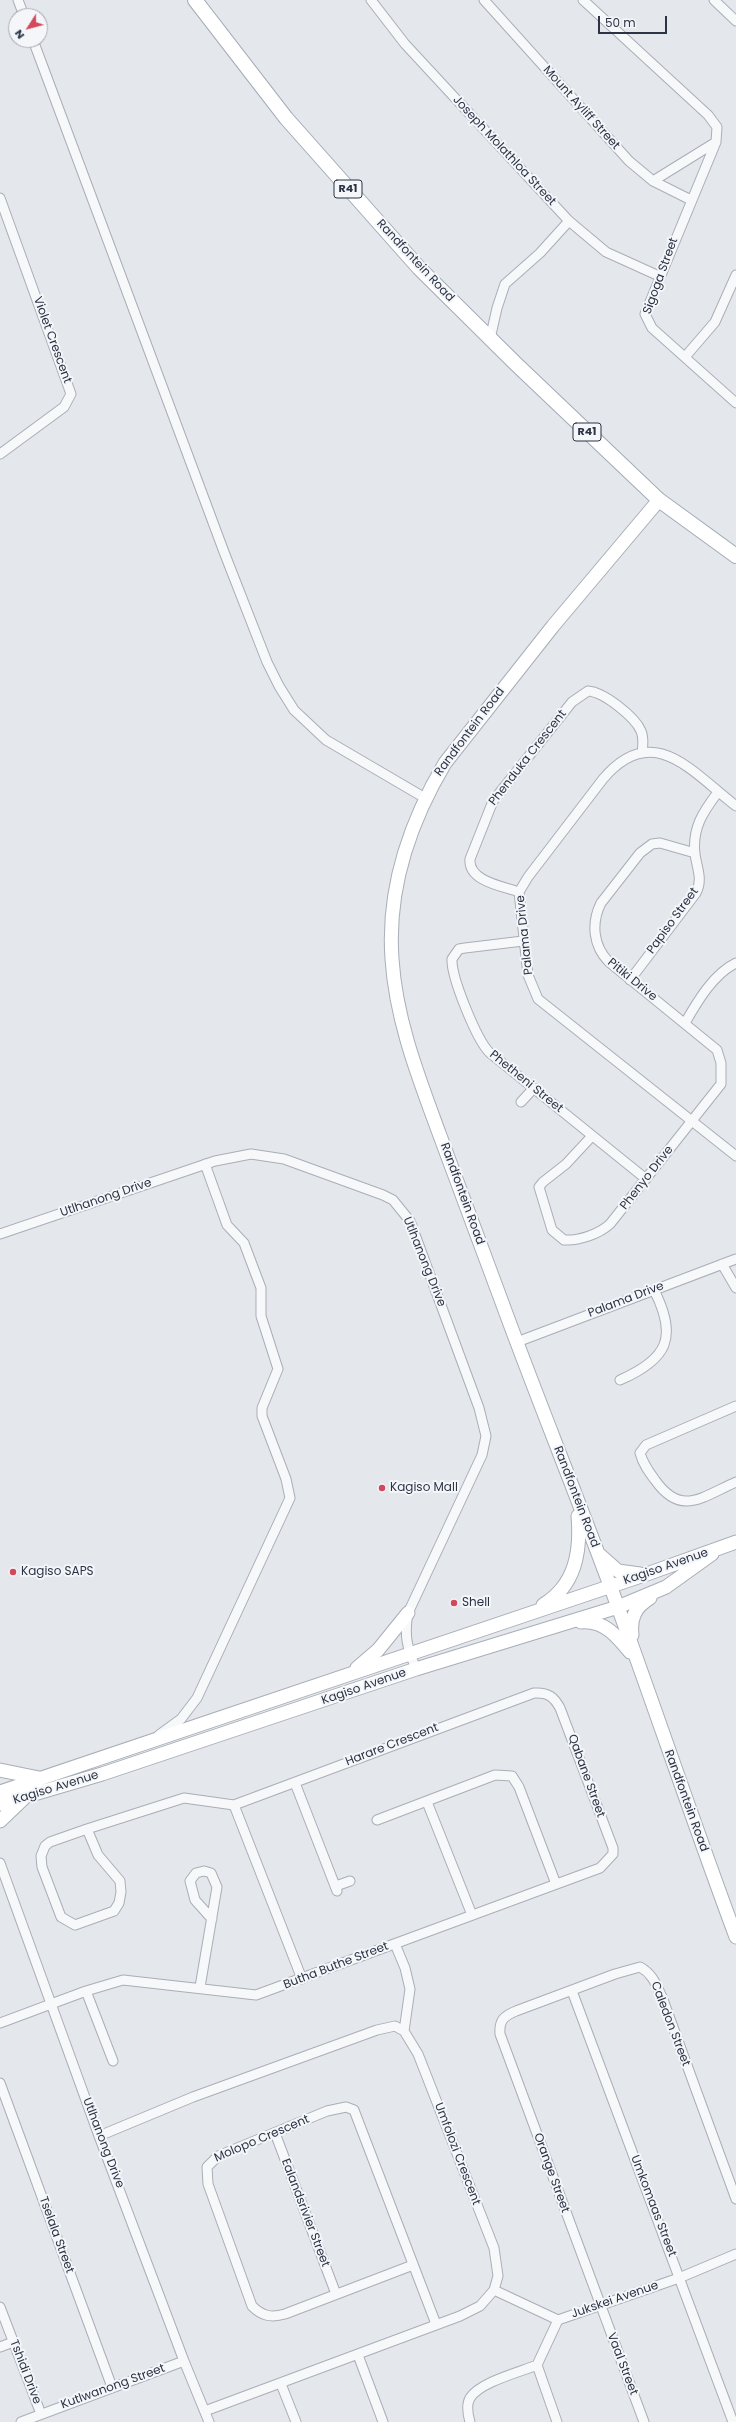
<!DOCTYPE html>
<html>
<head>
<meta charset="utf-8">
<style>
	body { margin:0 }
	#map { position:relative; width:736px; height:2422px; overflow:hidden; background:#e4e7ec; font-family:Poppins,sans-serif }
	canvas { display:block }
	.north { position:absolute; left:8px; top:8px; width:40px; height:40px; box-sizing:border-box; background:#f4f6f9; border:1px solid #a4a8b1; border-radius:50%; rotate:234deg; font-size:11px; font-weight:700; line-height:16px; text-align:center; color:#2b3445 }
	.north::after { content:''; display:block; margin:auto; width:14px; height:18px; background:#d1495b; clip-path:polygon(50% 0,100% 100%,50% 72%,0 100%) }
	.scale { position:absolute; left:598px; top:16px; width:69px; height:18px; box-sizing:border-box; border:2px solid #2b3445; border-top:0; padding-left:5px; font-size:12px; line-height:14px; white-space:nowrap; color:#2b3445; -webkit-text-stroke:3px #f4f6f9; paint-order:stroke }
</style>
</head>
<body>
<div id="map">
<canvas width="736" height="2422"></canvas>
<div class="north">N</div>
<div class="scale">50 m</div>
</div>
<script>
const ctx = document.querySelector('canvas').getContext('2d');
ctx.lineJoin = 'round';
function trace(path, color, width, dash) { ctx.strokeStyle = color; ctx.lineWidth = width; ctx.lineCap = dash ? 'butt' : 'round'; ctx.setLineDash(dash || []); ctx.stroke(path); }
function write(font, color, halo, rows, align = 'center') {
  ctx.font = font + ' Poppins,sans-serif'; ctx.lineWidth = 4; ctx.setLineDash([]); ctx.textBaseline = 'middle'; ctx.strokeStyle = halo; ctx.fillStyle = color; for (const [text, x, y, turn = 0] of rows) {
    ctx.save(); ctx.translate(x, y); ctx.rotate((+turn || 0) * Math.PI / 180); ctx.textAlign = isNaN(turn) ? turn : align; if (halo) ctx.strokeText(text, 0, 0); ctx.fillText(text, 0, 0); ctx.restore();
  }
}
const street = new Path2D(`
	M 18,0 L 24,16
	M 371,0 L 405,44 L 569,221 L 606,252 L 659,276
	M 484,0 L 629,161 L 653,181 L 691,200
	M 583,0 L 708,115 L 717,127 L 716,142 L 645,314 L 652,328 L 736,403
	M 714,0 L 736,21
	M 33,40 L 224,552 L 267,662 L 279,686 L 294,710 L 326,740 L 425,798
	M 653,181 L 716,142
	M 0,198 L 71,394 L 64,407 L 0,454
	M 490,339 L 497,308 L 505,284 L 540,253 L 569,221
	M 685,357 L 715,322 L 736,275
	M 736,806 C 692,772 653,720 603,779 L 528,877 L 519,892 L 528,975 L 538,999 L 736,1156
	M 519,892 C 502,886 468,881 470,859 L 493,801 L 572,702 L 588,691 C 604,692 635,717 641,731 C 644,738 643,746 642,753
	M 523,941 L 465,948 L 459,949 L 452,959 C 451,977 477,1041 490,1053 L 646,1179
	M 630,980 L 696,893 C 703,879 697,869 695,854 C 692,828 703,812 718,792
	M 685,1023 C 697,1002 714,973 736,963
	M 521,1102 L 533,1089
	M 592,1136 L 566,1164 L 543,1182 L 539,1187 L 552,1230 L 564,1240 C 579,1241 599,1234 610,1224 L 721,1084 L 721,1063 L 717,1050 L 609,962 C 593,946 591,923 601,903 L 640,853 L 652,844 L 660,843 L 695,853
	M 0,1234 L 215,1161 L 251,1154 L 284,1159 L 383,1195 L 393,1200 L 410,1221 L 479,1408 L 486,1436 L 482,1455 L 408,1613 C 404,1636 407,1647 416,1669
	M 722,1264 L 736,1288
	M 517,1342 L 736,1259
	M 620,1380 C 668,1359 678,1337 654,1290
	M 736,1406 L 646,1445 L 640,1453 C 643,1464 649,1472 655,1480 C 681,1517 702,1497 736,1482
	M 159,1735 L 181,1719 L 197,1698 L 290,1498 L 286,1479 L 262,1416 L 262,1408 L 278,1369 L 261,1316 L 261,1288 L 244,1243 L 227,1225 L 205,1164
	M 295,1783 L 337,1891
	M 427,1802 L 472,1915
	M 234,1805 L 302,1979
	M 377,1820 L 495,1775 L 512,1776 L 519,1787 L 556,1884
	M 87,1829 L 98,1855 L 120,1881 L 121,1892 L 119,1903 L 114,1911 L 75,1925 L 61,1917 L 42,1867 L 41,1856 L 45,1846 L 50,1842 Z
	M 87,1829 L 184,1798 L 234,1805
	M 0,1863 L 99,2136 L 184,2361 L 209,2422
	M 336,1886 L 350,1881
	M 395,1944 L 405,1968 L 410,1989 L 404,2031
	M 200,1987 L 217,1887 L 211,1873 L 204,1871 L 196,1873 L 190,1881 L 195,1900 L 212,1919
	M 86,1991 L 113,2061
	M 572,1991 L 733,2422
	M 0,2023 L 86,1991 L 123,1980 L 256,1995 L 600,1868 L 613,1854 L 613,1848 L 560,1708 C 554,1697 548,1692 534,1693 L 234,1805
	M 0,2083 L 112,2387
	M 275,2133 L 336,2294
	M 99,2136 L 193,2097 L 377,2030 L 395,2026 L 404,2031 L 418,2054 L 494,2248 L 498,2276 L 494,2290 L 480,2306 L 460,2316 L 205,2411
	M 413,2265 L 285,2314 C 271,2318 262,2316 252,2306 L 208,2184 L 207,2167 L 218,2156 L 327,2111 L 346,2107 L 354,2110 L 436,2324
	M 494,2290 L 558,2320 L 679,2278 L 736,2254
	M 0,2307 L 41,2414
	M 0,2347 L 13,2342
	M 358,2355 L 383,2422
	M 281,2384 L 296,2422
	M 21,2422 L 184,2361
	M 470,2422 C 468,2415 466,2405 470,2398 C 480,2382 520,2372 537,2365
	M 557,2422 L 537,2365 L 558,2320
	M 644,2422 L 500,2034 C 499,2020 504,2016 516,2011 L 615,1974 L 640,1967 C 653,1974 656,1985 662,1997 L 736,2199`);
const secondary = new Path2D(`
	M 659,500 L 553,626 L 445,763 C 410,822 387,890 392,959 C 396,1020 418,1076 439,1133 C 460,1188 480,1243 500,1297 C 538,1401 580,1503 618,1607 C 658,1717 695,1827 736,1937
	M 600,1555 L 618,1571 L 640,1574
	M 543,1605 C 576,1585 581,1551 578,1516
	M 581,1622 C 604,1620 617,1636 630,1652
	M 632,1635 C 630,1618 635,1607 650,1598
	M 357,1668 L 378,1650 L 408,1613
	M 0,1770 L 39,1778
	M 0,1792 L 647,1574 L 736,1542
	M 0,1804 L 102,1774 L 416,1669 L 618,1607 L 666,1587 L 712,1554
	M 0,1821 L 23,1799`);
const primary = new Path2D(`
	M 195,0 L 286,118 L 419,268 L 516,364 L 659,500 L 736,556`);
trace(street, '#a9aeb7', 11);
trace(secondary, '#a9aeb7', 15);
trace(primary, '#a3abb8', 16);
trace(street, '#f7f8fa', 9);
trace(secondary, '#fff', 13);
trace(primary, '#fff', 14);
for (const [x, y, r, color] of [
	[382,1488,4,"#d1495b"],
	[13,1572,4,"#d1495b"],
	[454,1603,4,"#d1495b"]
]) { const dot = new Path2D(); dot.arc(x, y, r, 0, 2 * Math.PI); ctx.fillStyle = color; ctx.fill(dot); trace(dot, '#f4f6f9', 1.5); }
for (const [x, y, w] of [
	[348,189,28],
	[587,432,28]
]) { const box = new Path2D(); box.roundRect(x - w / 2, y - 9, w, 18, 3); ctx.fillStyle = '#f4f6f9'; ctx.fill(box); trace(box, '#2b3445', 1); }
write('bold 11px', '#2b3445', null, [
	["R41",348,189],
	["R41",587,432]
]);
write('12px', '#2b3445', '#f4f6f9', [
	["Mount Ayliff Street",581,108,48],
	["Joseph Molathloa Street",504,151,47],
	["Randfontein Road",415,261,47],
	["Sigoga Street",661,276,-70],
	["Violet Crescent",52,340,70],
	["Randfontein Road",470,732,-53],
	["Phenduka Crescent",528,758,-52],
	["Papiso Street",673,921,-54],
	["Palama Drive",525,935,-96],
	["Pitiki Drive",632,980,39],
	["Phetheni Street",526,1082,39],
	["Phenyo Drive",647,1178,-52],
	["Randfontein Road",462,1194,70],
	["Utlhanong Drive",106,1198,-19],
	["Utlhanong Drive",424,1262,68],
	["Palama Drive",626,1300,-21],
	["Randfontein Road",576,1497,69],
	["Kagiso Avenue",666,1567,-19],
	["Kagiso Avenue",364,1687,-19],
	["Harare Crescent",392,1745,-21],
	["Qabane Street",586,1776,70],
	["Kagiso Avenue",56,1788,-17],
	["Randfontein Road",686,1801,70],
	["Butha Buthe Street",336,1966,-21],
	["Caledon Street",670,2024,69],
	["Molopo Crescent",262,2139,-23],
	["Utlhanong Drive",103,2143,69],
	["Umfolozi Crescent",457,2154,69],
	["Orange Street",551,2173,70],
	["Umkomaas Street",653,2206,69],
	["Ealandsrivier Street",305,2213,69],
	["Tselala Street",56,2235,70],
	["Jukskei Avenue",615,2300,-19],
	["Vaal Street",622,2364,69],
	["Tshidi Drive",25,2372,69],
	["Kutlwanong Street",113,2387,-20]
]);
write('12px', '#2b3445', '#f4f6f9', [
	["Kagiso Mall",390,1488],
	["Kagiso SAPS",21,1572],
	["Shell",462,1603]
], 'left');
</script>
</body>
</html>
